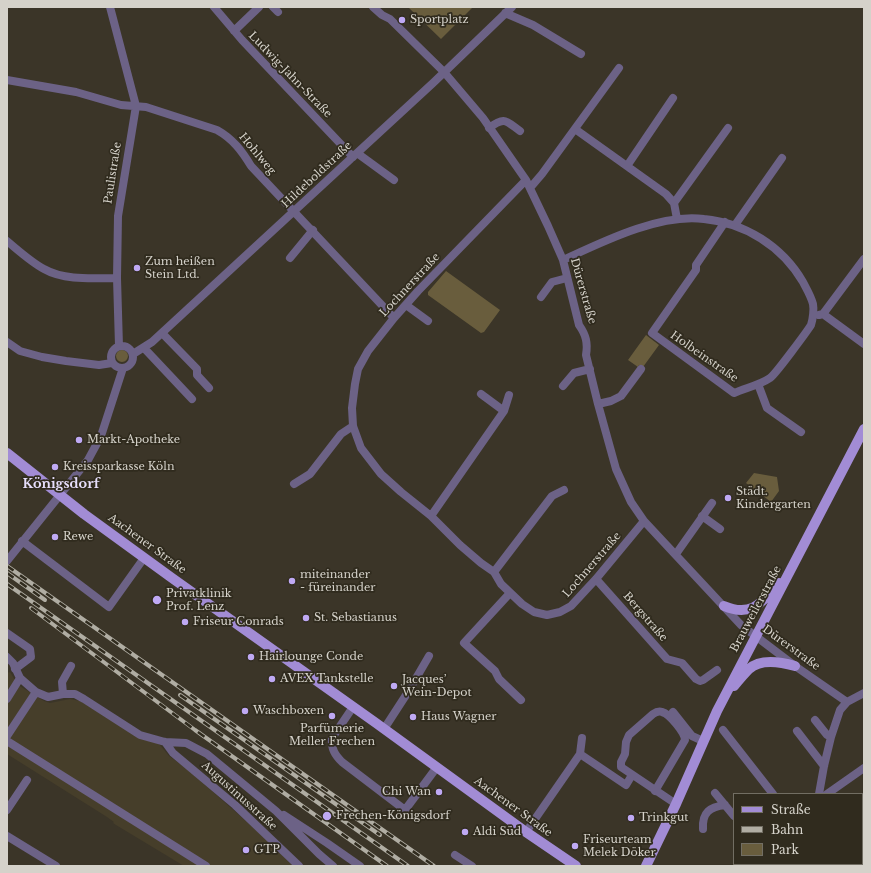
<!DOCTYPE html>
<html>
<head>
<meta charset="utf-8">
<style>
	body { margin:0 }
	#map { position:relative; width:871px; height:873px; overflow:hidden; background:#3b3528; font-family:"Libre Baskerville",serif }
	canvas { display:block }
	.frame { position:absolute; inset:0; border:8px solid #d5d2ca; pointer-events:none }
	.legend { position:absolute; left:733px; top:793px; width:130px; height:72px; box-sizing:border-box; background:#302b1e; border:1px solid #726e63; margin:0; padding:5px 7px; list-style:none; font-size:12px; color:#d5d2ca }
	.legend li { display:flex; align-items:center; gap:8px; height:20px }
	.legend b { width:20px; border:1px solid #726e63 }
</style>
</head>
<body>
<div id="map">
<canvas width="871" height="873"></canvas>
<div class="frame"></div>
<ul class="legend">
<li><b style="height:5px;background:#a28cd5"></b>Straße</li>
<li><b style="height:5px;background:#b0ada3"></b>Bahn</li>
<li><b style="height:11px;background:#695d3d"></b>Park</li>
</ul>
</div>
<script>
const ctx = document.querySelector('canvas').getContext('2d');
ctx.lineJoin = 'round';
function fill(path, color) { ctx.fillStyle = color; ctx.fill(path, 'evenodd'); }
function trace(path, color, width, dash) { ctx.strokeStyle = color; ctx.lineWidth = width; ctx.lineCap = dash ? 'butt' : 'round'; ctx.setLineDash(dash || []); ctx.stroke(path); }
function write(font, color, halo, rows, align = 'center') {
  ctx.font = font + ' "Libre Baskerville",serif'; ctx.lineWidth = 3.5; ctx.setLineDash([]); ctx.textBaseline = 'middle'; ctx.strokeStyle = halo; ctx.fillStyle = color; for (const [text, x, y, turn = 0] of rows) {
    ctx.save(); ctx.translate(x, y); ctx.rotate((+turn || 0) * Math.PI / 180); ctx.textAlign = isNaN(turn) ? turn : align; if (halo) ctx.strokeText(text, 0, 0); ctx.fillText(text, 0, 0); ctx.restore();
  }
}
fill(new Path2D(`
	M 7,673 L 10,672 L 18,685 L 44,701 L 50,703 L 70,699 L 80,701 L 160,745 L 169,756 L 187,769 L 256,830 L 293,866 L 184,866 L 116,825 L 113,823 L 114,822 L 107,817 L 7,754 Z`), '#463e2a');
fill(new Path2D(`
	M 410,7 L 473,7 L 441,39 L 409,8 Z
	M 446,271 L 500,310 L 484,332 L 481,333 L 428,295 L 428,292 Z
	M 646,335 L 659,345 L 643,367 L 639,365 L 638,367 L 628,360 Z
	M116 356a6 6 0 1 1 12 0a6 6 0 1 1-12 0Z
	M 754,473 L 777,477 L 779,491 L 771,502 L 746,483 Z`), '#695d3d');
trace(new Path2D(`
	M 110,7 L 136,106 L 118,216 L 117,278 L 119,346
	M 214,7 L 242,40 L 353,157
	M 273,7 L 278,12
	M 373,7 L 382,15 L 390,19 L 444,72 L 483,118 L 526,180 L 548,226 L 563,260 L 579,325 C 586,335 588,343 586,355 L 598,404 L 616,469 L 631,502 L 644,521 L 741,625 L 795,666 L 847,702
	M 505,13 L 533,25 L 581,54
	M 234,31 L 259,7
	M 7,80 L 76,92 L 121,105 L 146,107 L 217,130 C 233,139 242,151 251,166 L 394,318
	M 489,128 C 505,116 506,121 520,131
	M 575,129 L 666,194 L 674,203 L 677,219
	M 357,153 L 394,180
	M 627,166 L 673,98
	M 526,180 L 418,291 L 394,318 L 368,351 L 358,369 L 355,384 L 352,408 L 353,426 L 361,448 L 381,474 L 401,492 L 431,516 L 460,545 L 481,563 L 494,572 L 501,584 L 522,604 L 534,612 L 547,615 L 560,612 L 571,606 L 596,579 L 644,521
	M 530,188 L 542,174 L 619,68
	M 674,203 L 728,128
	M 735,225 L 782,158
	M 7,241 C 19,251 31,262 44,269 C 65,281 94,278 117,278
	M 290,258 L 313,230
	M 563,260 C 602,242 660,213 704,219 C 745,223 782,246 803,282 C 806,288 811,296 813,304 C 814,309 813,319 811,325 C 808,330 775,375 770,378 C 760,385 745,388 734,393 L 652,333 L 696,270 L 696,265 L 725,222
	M 541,297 L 552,282 L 567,278
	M 406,305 L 428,321
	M 823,314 L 864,259
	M 819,315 L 823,314 L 864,344
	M 162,333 L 197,369 L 197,375 L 209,388
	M 7,342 L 20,351 L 42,357 L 66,361 L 99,365 L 112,363
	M111 357a11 11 0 1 1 22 0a11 11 0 1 1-22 0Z
	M 144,348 L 192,399
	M 133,354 L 152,342 L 433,83 L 512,7
	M 758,384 L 767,408 L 801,432
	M 563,386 L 574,373 L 590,369
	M 481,394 L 504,411
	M 598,404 L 611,401 L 621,396 L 641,369
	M 294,484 L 310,474 L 341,434 L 353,426
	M 431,516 L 504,411 L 509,395
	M 702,516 L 720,529
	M 22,541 L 109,607 L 144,558
	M 676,554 L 712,503
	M 7,561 L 88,460 L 101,436 L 123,368
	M 494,572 L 552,496 L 564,490
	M 596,579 L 667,659 L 682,663 L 696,679 L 700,681 L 703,680 L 717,670
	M 510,593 L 464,643 L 495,671 L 499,679 L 521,700
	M 7,633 L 30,649 L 31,657 L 15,669
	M 7,657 L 13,663 L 20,678 L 36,692 L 48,697 L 63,694 L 75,694 L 84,699 L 140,735 L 165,742 L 186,743 L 207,754 L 276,811 L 319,854 L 333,866
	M 63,694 L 62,682 L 71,666
	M 7,699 L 20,678
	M 353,707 L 332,738 C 331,749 335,755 342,762 L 405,810 L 437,767
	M 673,712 L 692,736 L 703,741
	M 815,720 L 827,735 L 831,737
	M 384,729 L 408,692 L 429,656
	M 723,730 L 773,794
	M 797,731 L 824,766
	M 7,736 L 36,692
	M 7,741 L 206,866
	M 165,742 L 173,753 L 235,805 L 299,866
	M 580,754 L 582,738
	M 655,791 L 685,740 C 685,733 670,714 662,712 C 659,711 656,712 653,714 L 629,735 L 626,742 L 625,754 L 621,762 L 621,767 L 676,804
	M 715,793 L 734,816
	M 819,794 L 824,766 L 831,737 L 840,710 L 847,702 L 864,693
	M 827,794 L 864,768
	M 7,810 L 27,780
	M 284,815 L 327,843 L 360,866
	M 703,829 C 702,812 710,807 725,805
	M 526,832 L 580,754 L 626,785 L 632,775
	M 7,836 L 56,866
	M 455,855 L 472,866
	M 827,864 L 829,866
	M 765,866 L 768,864
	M 858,866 L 861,864`), '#6c6286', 8);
trace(new Path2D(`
	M 7,453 L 84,514 L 172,578 L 376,723 L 526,832 L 576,866
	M 724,606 C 752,618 762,602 779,583
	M 734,686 C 739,680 744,674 749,669 C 761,658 781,662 795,666
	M 646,866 L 676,804 L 717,711 L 864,429`), '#a28cd5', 10);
const rail = new Path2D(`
	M 7,566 L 434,866
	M 7,573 L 45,600
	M 7,584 L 408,866
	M 31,608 L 195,730 L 387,866
	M 180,695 L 380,835`);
trace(rail, '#b0ada3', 4);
trace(rail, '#302b1e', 2.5, [8]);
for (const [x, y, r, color] of [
	[402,20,4,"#bfa9f4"],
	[137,268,4,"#bfa9f4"],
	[79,440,4,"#bfa9f4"],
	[55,467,4,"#bfa9f4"],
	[728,498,4,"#bfa9f4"],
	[55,537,4,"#bfa9f4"],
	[292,581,4,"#bfa9f4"],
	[157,600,5,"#bfa9f4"],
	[306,618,4,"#bfa9f4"],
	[185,622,4,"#bfa9f4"],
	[251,657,4,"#bfa9f4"],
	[272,679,4,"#bfa9f4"],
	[394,686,4,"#bfa9f4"],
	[245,711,4,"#bfa9f4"],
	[332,716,4,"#bfa9f4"],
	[413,717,4,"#bfa9f4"],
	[439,792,4,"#bfa9f4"],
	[327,816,5,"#bfa9f4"],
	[631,818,4,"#bfa9f4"],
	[465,832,4,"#bfa9f4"],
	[575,846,4,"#bfa9f4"],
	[246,850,4,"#bfa9f4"]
]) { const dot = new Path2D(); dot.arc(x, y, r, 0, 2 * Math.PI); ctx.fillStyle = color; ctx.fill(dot); trace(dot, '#302b1e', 1.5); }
write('11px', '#d5d2ca', '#302b1e', [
	["Sportplatz",410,20],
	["Zum heißen",145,262],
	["Stein Ltd.",145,275],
	["Markt-Apotheke",87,440],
	["Kreissparkasse Köln",63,467],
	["Städt.",736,492],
	["Kindergarten",736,505],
	["Rewe",63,537],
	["miteinander",300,575],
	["- füreinander",300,588],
	["Privatklinik",166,594],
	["Prof. Lenz",166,607],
	["St. Sebastianus",314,618],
	["Friseur Conrads",193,622],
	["Hairlounge Conde",259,657],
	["AVEX Tankstelle",280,679],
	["Jacques’",402,680],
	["Wein-Depot",402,693],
	["Waschboxen",253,711],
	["Haus Wagner",421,717],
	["Parfümerie",332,729,"center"],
	["Meller Frechen",332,742,"center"],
	["Chi Wan",431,792,"right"],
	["Frechen-Königsdorf",336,816],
	["Trinkgut",639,818],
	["Aldi Süd",473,832],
	["Friseurteam",583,840],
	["Melek Döker",583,853],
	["GTP",254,850]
], 'left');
write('11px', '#d5d2ca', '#302b1e', [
	["Ludwig-Jahn-Straße",290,75,46],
	["Hohlweg",257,154,50],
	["Paulistraße",113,173,-81],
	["Hildeboldstraße",317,175,-43],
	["Lochnerstraße",410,285,-47],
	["Dürerstraße",583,291,74],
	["Holbeinstraße",704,357,35],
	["Aachener Straße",147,544,36],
	["Lochnerstraße",592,565,-49],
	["Brauweilerstraße",756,609,-62],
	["Bergstraße",645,617,49],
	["Dürerstraße",791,648,36],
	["Augustinusstraße",239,796,42],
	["Aachener Straße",513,807,36]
]);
write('bold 13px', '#e6defb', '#302b1e', [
	["Königsdorf",61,484]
]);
</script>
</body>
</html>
